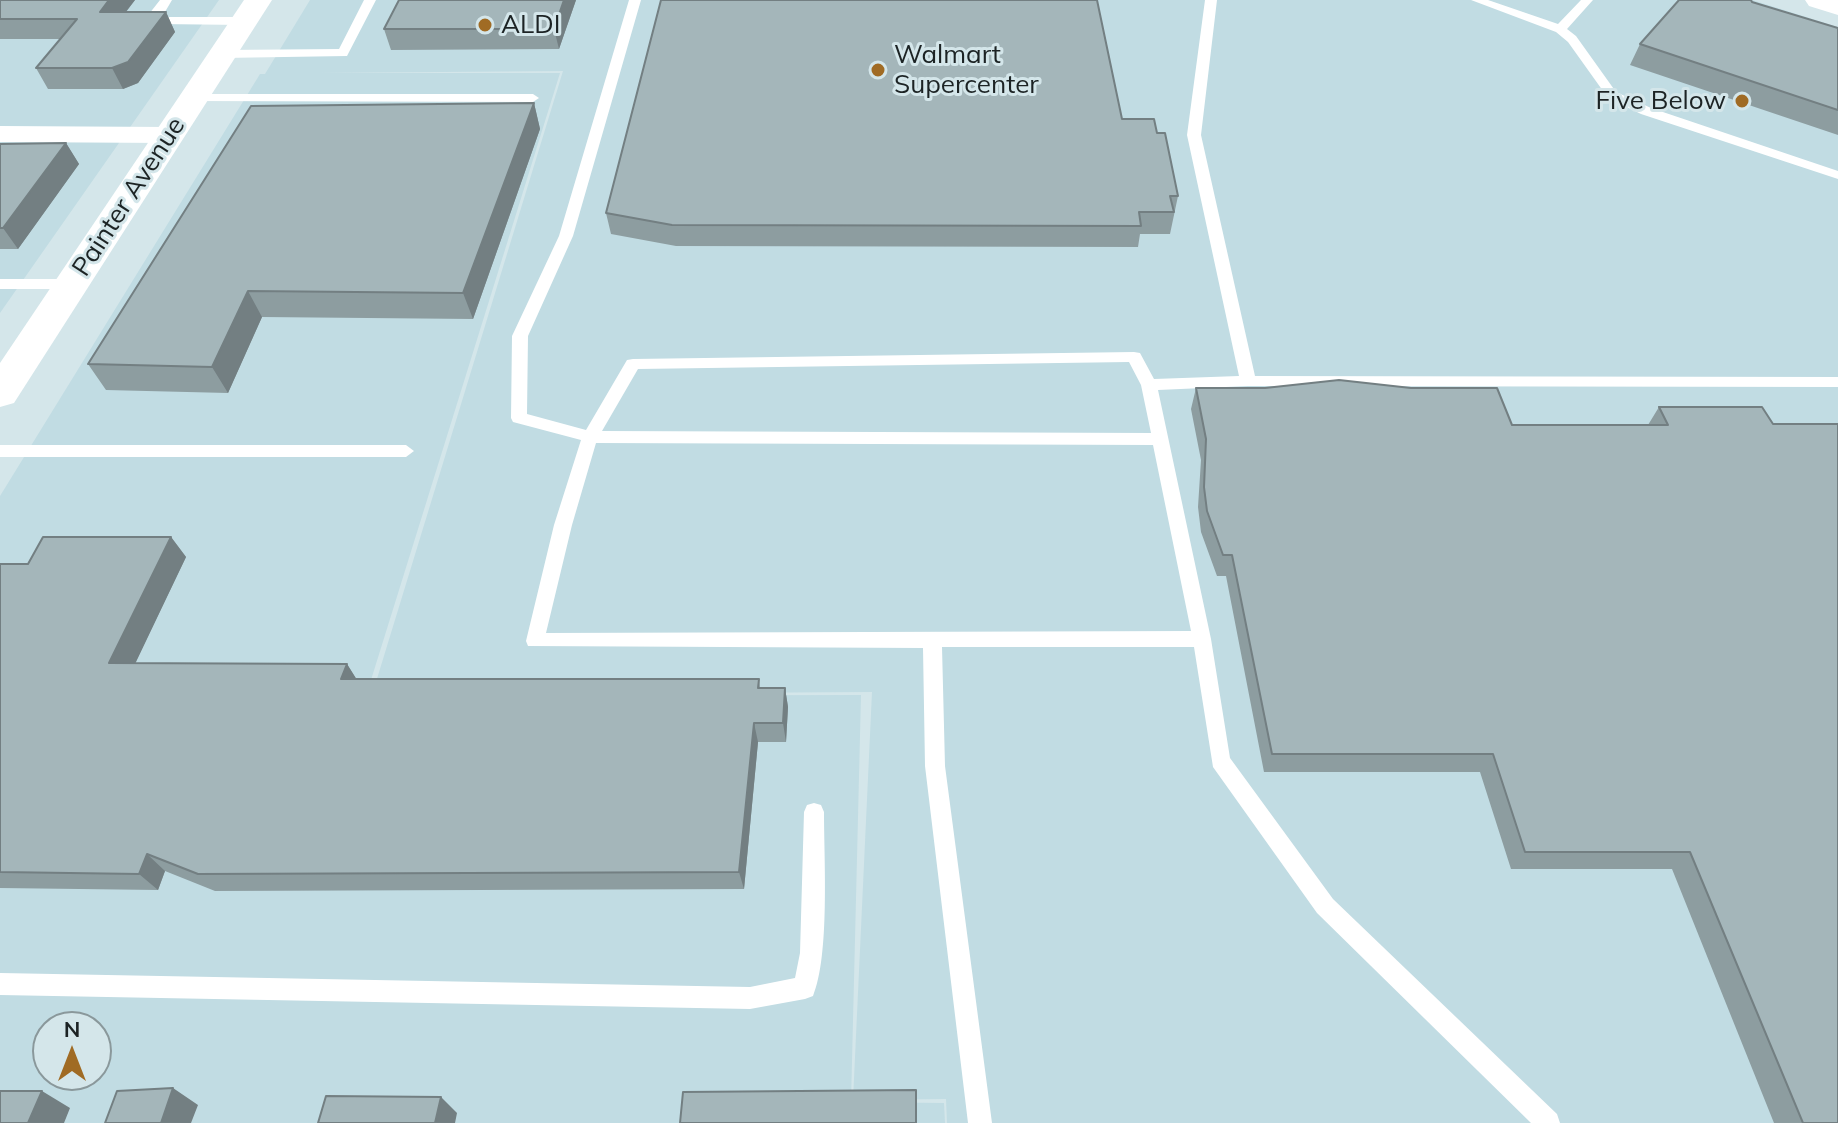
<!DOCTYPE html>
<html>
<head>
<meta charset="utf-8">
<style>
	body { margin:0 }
	#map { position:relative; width:1838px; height:1123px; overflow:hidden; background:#d4e6ea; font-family:Mulish,sans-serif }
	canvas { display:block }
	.north { position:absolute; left:32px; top:1011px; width:80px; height:80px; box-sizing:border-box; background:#d4e6ea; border:2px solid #8a989b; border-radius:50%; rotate:0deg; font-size:22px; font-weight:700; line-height:32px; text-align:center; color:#1c2324 }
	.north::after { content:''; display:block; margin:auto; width:28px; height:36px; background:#a06b24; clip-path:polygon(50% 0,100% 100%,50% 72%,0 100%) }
</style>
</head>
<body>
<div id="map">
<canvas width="1838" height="1123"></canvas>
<div class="north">N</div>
</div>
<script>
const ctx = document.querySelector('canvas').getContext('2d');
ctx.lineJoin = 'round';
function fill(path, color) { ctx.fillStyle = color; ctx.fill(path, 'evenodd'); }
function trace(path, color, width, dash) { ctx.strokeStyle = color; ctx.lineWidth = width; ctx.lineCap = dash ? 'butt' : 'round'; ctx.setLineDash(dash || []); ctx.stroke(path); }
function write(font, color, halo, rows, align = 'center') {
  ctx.font = font + ' Mulish,sans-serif'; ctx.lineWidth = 6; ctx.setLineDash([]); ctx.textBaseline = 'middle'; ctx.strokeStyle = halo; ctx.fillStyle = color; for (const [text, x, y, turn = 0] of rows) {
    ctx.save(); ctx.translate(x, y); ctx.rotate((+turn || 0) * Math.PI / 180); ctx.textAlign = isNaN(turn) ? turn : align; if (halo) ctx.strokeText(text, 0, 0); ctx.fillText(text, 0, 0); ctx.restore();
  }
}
fill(new Path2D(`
	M 0,0 L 219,0 L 0,313 Z
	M 310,0 L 1752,0 L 1838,27 L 1838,1123 L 947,1123 L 946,1099 L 853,1100 L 872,692 L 372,695 L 563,71 L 318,73 L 560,73 L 366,696 L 861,695 L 851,1102 L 944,1103 L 945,1123 L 0,1123 L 0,496 L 260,74 L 265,74 ZM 48,1027 L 96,1027 L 96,1075 L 48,1075 Z`), '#c1dce3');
fill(new Path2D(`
	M 160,0 L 172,0 L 162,17 L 244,17 L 250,21 L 244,25 L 158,24 L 154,22 L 149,14 Z
	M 364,0 L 376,0 L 347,56 L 222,58 L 216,54 L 222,50 L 339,49 Z
	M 629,0 L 641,0 L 573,236 L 528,336 L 527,414 L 586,430 L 627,360 L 633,359 L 1134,352 L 1140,353 L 1154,379 L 1239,376 L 1187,135 L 1205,0 L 1217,0 L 1201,135 L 1255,376 L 1838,377 L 1838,387 L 1248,386 L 1158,390 L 1211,639 L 1230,758 L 1333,899 L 1557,1114 L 1560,1123 L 1531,1123 L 1317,913 L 1213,767 L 1194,647 L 942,647 L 945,766 L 992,1123 L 968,1123 L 925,766 L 923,648 L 528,646 L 526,641 L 554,525 L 581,440 L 513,422 L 511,418 L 512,336 L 559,236 ZM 1129,362 L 1141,385 L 1151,433 L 602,431 L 638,369 ZM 596,443 L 1153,445 L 1191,631 L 546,633 L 572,525 Z
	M 1471,0 L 1488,0 L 1558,24 L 1581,0 L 1593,0 L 1567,29 L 1576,36 L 1616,92 L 1651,108 L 1838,171 L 1838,179 L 1641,114 L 1608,98 L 1568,42 L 1556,32 Z
	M 194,94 L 533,94 L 539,98 L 533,102 L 190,101 L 188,98 Z
	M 0,279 L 72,279 L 79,284 L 72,289 L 0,289 Z
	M 0,445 L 406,445 L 414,451 L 406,457 L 0,457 Z
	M 814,803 L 821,805 L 824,812 C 824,860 830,955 813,996 L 805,999 L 750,1009 L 0,995 L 0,973 L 750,987 L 795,978 L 800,953 L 804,812 L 807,805 Z`), '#fff');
fill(new Path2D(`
	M 0,126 L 169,127 L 179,129 L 183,135 L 179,141 L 169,143 L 0,142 Z`), '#fff');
fill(new Path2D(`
	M 244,0 L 272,0 L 14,403 L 0,407 L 0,363 Z`), '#fff');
fill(new Path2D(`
	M 1805,0 L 1838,0 L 1838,15 L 1809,6 Z`), '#fff');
fill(new Path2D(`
	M 0,0 L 135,0 L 126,12 L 166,12 L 175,32 L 138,83 L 123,89 L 48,89 L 36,68 L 60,39 L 0,39 Z
	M 576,0 L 559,49 L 391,50 L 384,29 Z
	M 1752,2 L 1838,28 L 1838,135 L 1630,65 L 1640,44 Z
	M 534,103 L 540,129 L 473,319 L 262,317 L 228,393 L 106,390 L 88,364 Z
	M 1122,119 L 1157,133 L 1178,196 L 1170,234 L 1140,234 L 1138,247 L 676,246 L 611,234 L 606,213 Z
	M 66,143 L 79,164 L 18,249 L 0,249 L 0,144 Z
	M 1196,388 L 1512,425 L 1648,425 L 1659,407 L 1762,407 L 1838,1123 L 1774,1123 L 1672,869 L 1511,869 L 1480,772 L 1264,772 L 1226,576 L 1217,576 L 1201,532 L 1198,507 L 1201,460 L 1191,409 Z
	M 171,537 L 186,557 L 135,663 L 347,664 L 356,679 L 759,679 L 760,688 L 785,688 L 788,707 L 786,742 L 758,742 L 744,889 L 215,891 L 165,871 L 158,890 L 0,888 L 0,564 L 28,564 Z`), '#8d9da0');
fill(new Path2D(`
	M 109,0 L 135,0 L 110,32 L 100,12 Z
	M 564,0 L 576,0 L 559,49 L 554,29 Z
	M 166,12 L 175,32 L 138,83 L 123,89 L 112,68 Z
	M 534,103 L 540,129 L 473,319 L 463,293 Z
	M 66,143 L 79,164 L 18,249 L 3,228 Z
	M 248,291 L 262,317 L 228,393 L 212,367 Z
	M 171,537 L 186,557 L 126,683 L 109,663 Z
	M 347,664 L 359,683 L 341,679 Z
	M 785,688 L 788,707 L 786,742 L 783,723 Z
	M 754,723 L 758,742 L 744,889 L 739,872 Z
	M 147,854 L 165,871 L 158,890 L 139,874 Z
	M 173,1088 L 198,1105 L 191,1123 L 161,1123 Z
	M 42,1091 L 70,1108 L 64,1123 L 28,1123 Z
	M 441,1097 L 457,1113 L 455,1123 L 435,1123 Z`), '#737f82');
const building = new Path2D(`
	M 0,0 L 109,0 L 100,12 L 166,12 L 128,62 L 112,68 L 36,68 L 77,19 L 0,19 Z
	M 399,0 L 564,0 L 554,29 L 384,29 Z
	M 661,0 L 1097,0 L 1122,119 L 1154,119 L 1157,133 L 1165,133 L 1178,196 L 1170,196 L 1174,212 L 1139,212 L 1141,226 L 672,225 L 606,213 Z
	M 1679,0 L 1751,0 L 1752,2 L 1838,28 L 1838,110 L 1640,44 Z
	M 534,103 L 463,293 L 248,291 L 212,367 L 88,364 L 251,106 Z
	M 66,143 L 3,228 L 0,228 L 0,144 Z
	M 1339,380 L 1411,388 L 1497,388 L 1512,425 L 1668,425 L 1659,407 L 1762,407 L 1773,424 L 1838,424 L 1838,1123 L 1803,1123 L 1690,852 L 1525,852 L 1493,754 L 1272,754 L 1232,555 L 1223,555 L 1207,511 L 1204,487 L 1206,439 L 1196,388 L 1265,388 Z
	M 43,537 L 171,537 L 109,663 L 347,664 L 341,679 L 759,679 L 758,688 L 785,688 L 783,723 L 754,723 L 739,872 L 198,874 L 147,854 L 139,874 L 0,872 L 0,564 L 28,564 Z
	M 173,1088 L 161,1123 L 105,1123 L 117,1091 Z
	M 916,1090 L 916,1123 L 680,1123 L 683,1092 Z
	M 0,1091 L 42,1091 L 28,1123 L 0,1123 Z
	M 326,1096 L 441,1097 L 435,1123 L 318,1123 Z`);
fill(building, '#a4b6ba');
trace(building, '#737f82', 2);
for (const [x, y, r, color] of [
	[485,25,8,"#a06b24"],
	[878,70,8,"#a06b24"],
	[1742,101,8,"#a06b24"]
]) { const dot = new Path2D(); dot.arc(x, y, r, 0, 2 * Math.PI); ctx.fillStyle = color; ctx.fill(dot); trace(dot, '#d4e6ea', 3); }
write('26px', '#1c2324', '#d4e6ea', [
	["ALDI",501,25],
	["Walmart",894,55],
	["Supercenter",894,85],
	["Five Below",1726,101,"right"]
], 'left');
write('26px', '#1c2324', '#d4e6ea', [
	["Painter Avenue",129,197,-57]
]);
</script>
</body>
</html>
